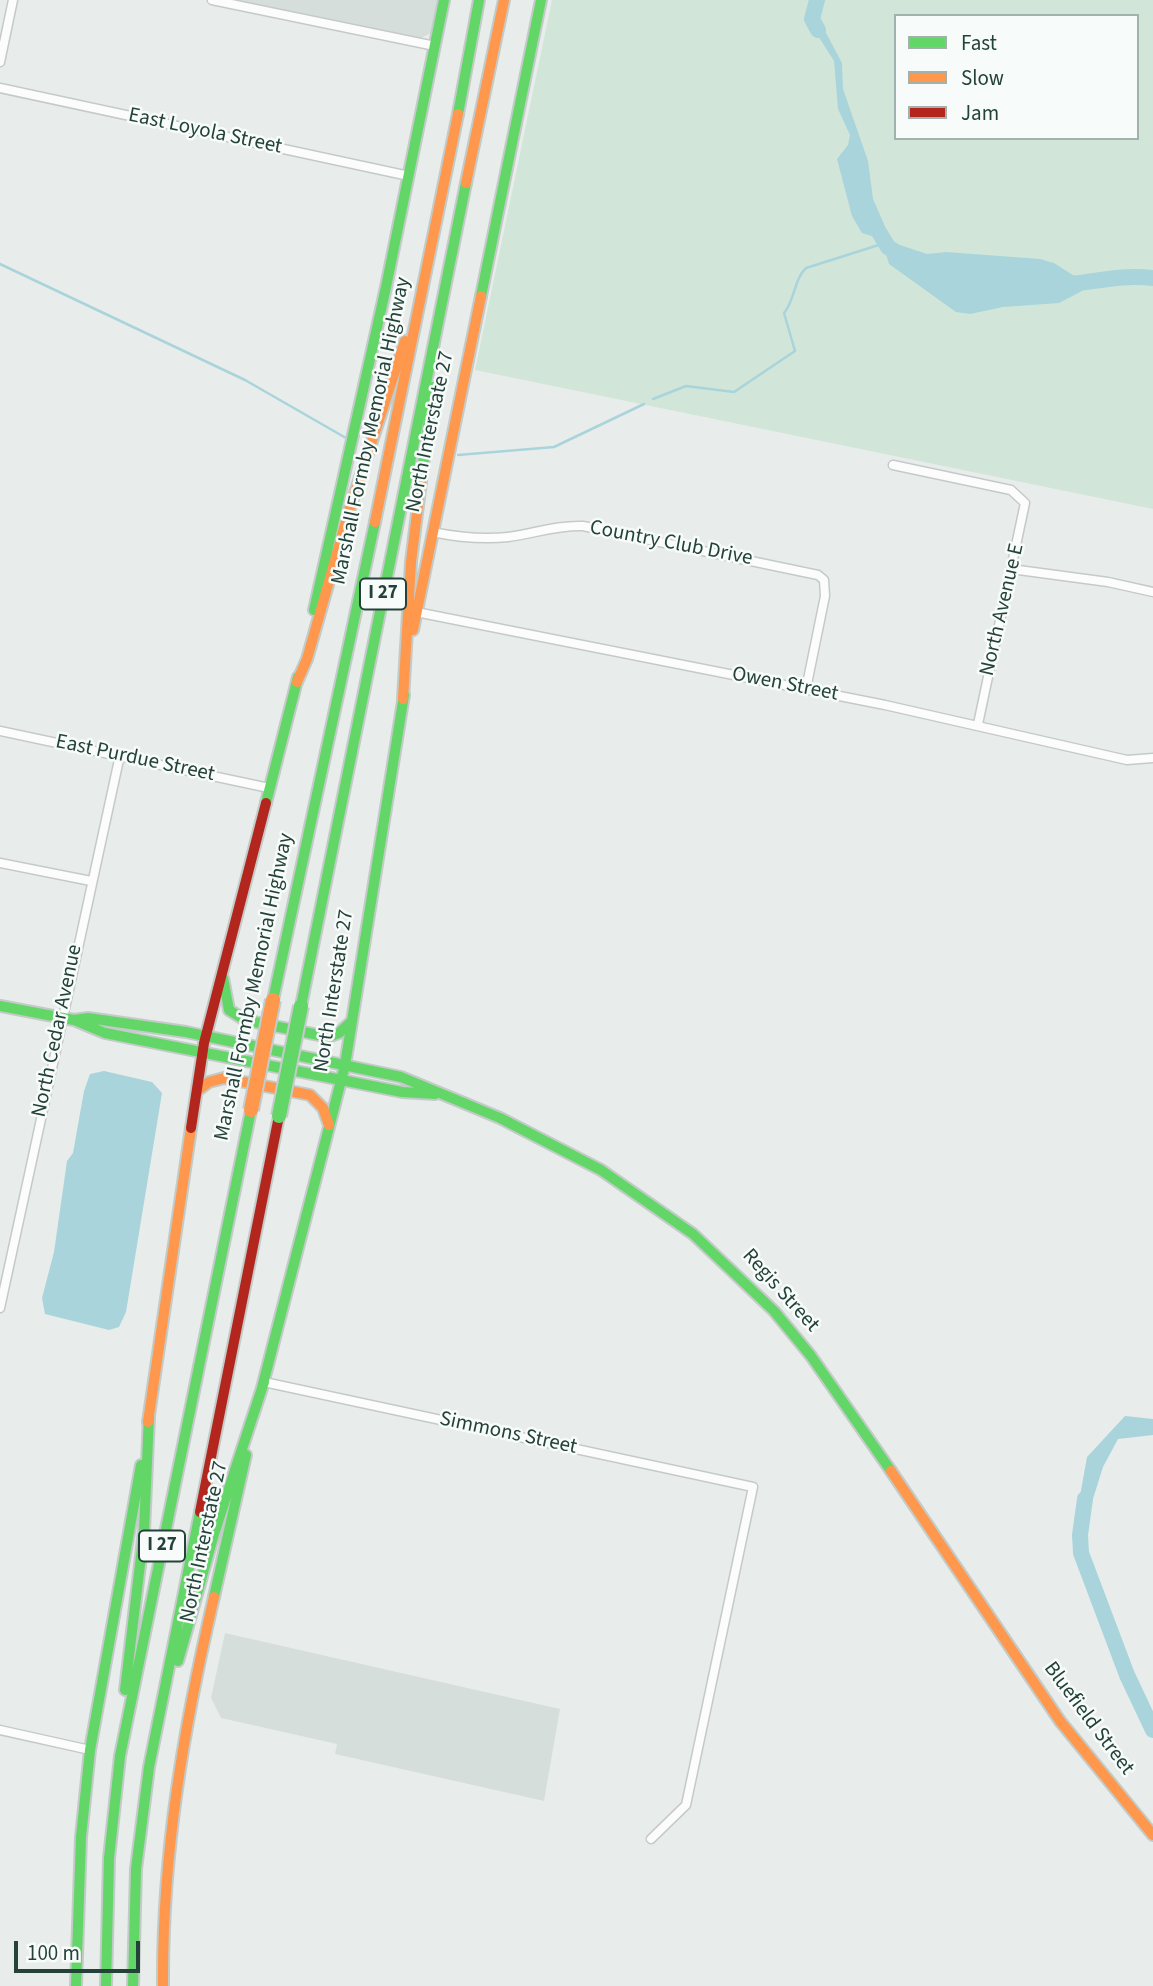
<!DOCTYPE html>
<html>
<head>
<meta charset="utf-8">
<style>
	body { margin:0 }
	#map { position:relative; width:1153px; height:1986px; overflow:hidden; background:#e8edeb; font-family:"Source Sans 3",sans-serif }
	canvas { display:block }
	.legend { position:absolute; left:894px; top:14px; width:245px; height:126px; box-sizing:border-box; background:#f7fbf9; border:2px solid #a3b1ad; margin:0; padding:9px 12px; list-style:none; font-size:21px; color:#24423a }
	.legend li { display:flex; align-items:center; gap:14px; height:35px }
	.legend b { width:35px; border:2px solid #a3b1ad }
	.scale { position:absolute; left:14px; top:1941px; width:126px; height:32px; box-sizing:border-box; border:4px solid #24423a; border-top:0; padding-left:9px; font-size:21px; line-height:24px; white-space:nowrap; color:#24423a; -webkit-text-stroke:5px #f7fbf9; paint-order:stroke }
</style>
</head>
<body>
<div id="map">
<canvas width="1153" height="1986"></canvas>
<ul class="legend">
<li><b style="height:9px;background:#63d668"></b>Fast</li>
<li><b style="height:9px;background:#ff974d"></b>Slow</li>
<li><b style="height:9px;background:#b3261e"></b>Jam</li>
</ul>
<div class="scale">100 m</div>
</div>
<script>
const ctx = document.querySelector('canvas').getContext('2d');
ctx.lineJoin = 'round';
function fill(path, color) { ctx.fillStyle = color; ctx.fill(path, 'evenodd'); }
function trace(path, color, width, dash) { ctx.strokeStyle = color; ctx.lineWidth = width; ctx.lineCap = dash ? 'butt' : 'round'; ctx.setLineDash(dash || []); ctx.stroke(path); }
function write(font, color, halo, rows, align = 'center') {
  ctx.font = font + ' "Source Sans 3",sans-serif'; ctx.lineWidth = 5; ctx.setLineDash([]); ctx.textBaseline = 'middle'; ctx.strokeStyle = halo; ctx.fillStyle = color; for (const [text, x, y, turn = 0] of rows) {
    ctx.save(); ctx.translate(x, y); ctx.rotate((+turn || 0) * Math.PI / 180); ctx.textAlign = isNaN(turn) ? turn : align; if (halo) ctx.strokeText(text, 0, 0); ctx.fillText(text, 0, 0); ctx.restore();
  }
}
fill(new Path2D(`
	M 236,0 L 437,0 L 431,33 L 420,39 Z
	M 225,1633 L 560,1709 L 544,1801 L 335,1754 L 337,1744 L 221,1718 L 211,1698 Z`), '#d6dedb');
fill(new Path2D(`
	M 552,0 L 1153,0 L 1153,509 L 475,370 ZM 896,16 L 1137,16 L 1137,138 L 896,138 Z`), '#d1e6d8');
fill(new Path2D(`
	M 810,11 L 818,18 L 842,63 L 843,89 L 868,161 L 873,199 L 884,224 L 882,235 L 878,238 L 862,233 L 852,216 L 837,159 L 848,145 L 850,135 L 838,109 L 834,61 L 810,23 Z
	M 900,245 L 927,254 L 946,252 L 1040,259 L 1054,263 L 1079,279 L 1082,291 L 1059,303 L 1003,307 L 970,314 L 956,312 L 889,264 L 885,251 L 890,246 Z
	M 104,1071 L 152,1082 L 162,1093 L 126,1312 L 119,1327 L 109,1330 L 45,1314 L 42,1298 L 54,1252 L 67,1161 L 73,1153 L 84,1091 L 90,1074 Z
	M 1125,1416 L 1153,1419 L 1153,1435 L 1118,1439 L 1103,1467 L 1087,1518 L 1076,1518 L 1087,1457 Z`), '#a9d4db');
trace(new Path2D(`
	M 0,264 L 245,380 L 346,438
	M 653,399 L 686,386 L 734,392 L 795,351 L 784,313 C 795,300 794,279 806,268 L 885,243
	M 458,455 L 554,447 L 644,404`), '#a9d4db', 2.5);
trace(new Path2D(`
	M 817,0 L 812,19 L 818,30
	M 871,219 L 888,247 L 906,259
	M 1060,285 C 1094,283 1117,274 1153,278
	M 1085,1499 L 1080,1535 L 1081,1553 L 1127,1675 L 1153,1730`), '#a9d4db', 16);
const street = new Path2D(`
	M 212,0 L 435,46
	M 0,62 L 13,0
	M 0,88 L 409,176
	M 893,465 L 1011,490 L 1025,503 L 978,724
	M 432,532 C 457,537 482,540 508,537 C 533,534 556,525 583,526 L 818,575 L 824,580 L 825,596 L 806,689
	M 1011,569 L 1108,582 L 1153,592
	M 416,612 L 885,705 L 1127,760 L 1153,758
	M 0,731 L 269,788
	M 0,863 L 91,881
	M 0,1308 L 120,755
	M 264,1382 L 753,1487 L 686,1805 L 651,1839
	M 0,1730 L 90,1750`);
const fast = new Path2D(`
	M 458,114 L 479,0
	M 481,296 L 541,0
	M 421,481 L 433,387
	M 314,610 L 386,287 L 444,0
	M 266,803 L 298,677
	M 223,978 L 229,1010 L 245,1020 L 328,1037 L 339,1033 L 352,1021
	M 273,1000 L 375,522
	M 0,1006 L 74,1020 L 105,1033 L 402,1092 L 435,1094
	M 301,1006 L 466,183
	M 74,1020 L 88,1018 L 186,1032 L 401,1077 L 500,1118 L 601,1170 L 693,1234 L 774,1311 L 811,1356 L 891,1471
	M 262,1388 L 345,1065 L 404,695
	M 214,1597 L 246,1455
	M 178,1661 L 214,1534 L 264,1382
	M 125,1690 L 144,1531 L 149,1416
	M 76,1986 L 81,1837 L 90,1750 L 141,1465
	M 106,1986 L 109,1858 L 120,1756 L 251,1110
	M 133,1986 L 136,1869 L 149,1767 L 200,1512`);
const slow = new Path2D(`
	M 466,183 L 504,0
	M 375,522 L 458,114
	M 413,630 L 481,296
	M 297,682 L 307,659 L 348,514 L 405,341
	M 403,699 L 411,562 L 421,481
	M 197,1091 L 209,1082 L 224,1078 L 310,1095 L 323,1108 L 329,1125
	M 148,1422 L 191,1128
	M 891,1471 L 1060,1721 L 1153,1835
	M 163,1986 C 162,1853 184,1726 214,1597`);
const jam = new Path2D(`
	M 191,1128 L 204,1043 L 266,803
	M 200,1512 L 279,1116`);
trace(street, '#c5cac8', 11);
trace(fast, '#c3cbc8', 14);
trace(slow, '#c3cbc8', 14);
trace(jam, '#c3cbc8', 14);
trace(street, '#fcfcfc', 8);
trace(fast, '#63d668', 10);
trace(slow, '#ff974d', 10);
trace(jam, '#b3261e', 10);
const fastBridge = new Path2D(`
	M 279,1116 L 301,1006`);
const slowBridge = new Path2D(`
	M 251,1110 L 273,1000`);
trace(fastBridge, '#c3ccc9', 18, []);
trace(slowBridge, '#c3ccc9', 18, []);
trace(fastBridge, '#63d668', 14);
trace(slowBridge, '#ff974d', 14);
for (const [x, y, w] of [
	[383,594,46],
	[162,1546,46]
]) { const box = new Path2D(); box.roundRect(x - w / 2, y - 15.5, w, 31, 5); ctx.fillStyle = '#f7fbf9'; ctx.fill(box); trace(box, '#24423a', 2); }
write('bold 19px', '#24423a', null, [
	["I 27",383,594],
	["I 27",162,1546]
]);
write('21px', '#24423a', '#f7fbf9', [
	["East Loyola Street",205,132,12],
	["Marshall Formby Memorial Highway",372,431,-78],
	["North Interstate 27",431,432,-78],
	["Country Club Drive",671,544,11],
	["North Avenue E",1003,610,-77],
	["Owen Street",785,685,11],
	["East Purdue Street",135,759,12],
	["Marshall Formby Memorial Highway",255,987,-78],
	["North Interstate 27",335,991,-81],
	["North Cedar Avenue",58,1031,-78],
	["Regis Street",780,1291,48],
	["Simmons Street",508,1434,12],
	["North Interstate 27",205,1542,-78],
	["Bluefield Street",1088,1719,53]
]);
</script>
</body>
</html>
